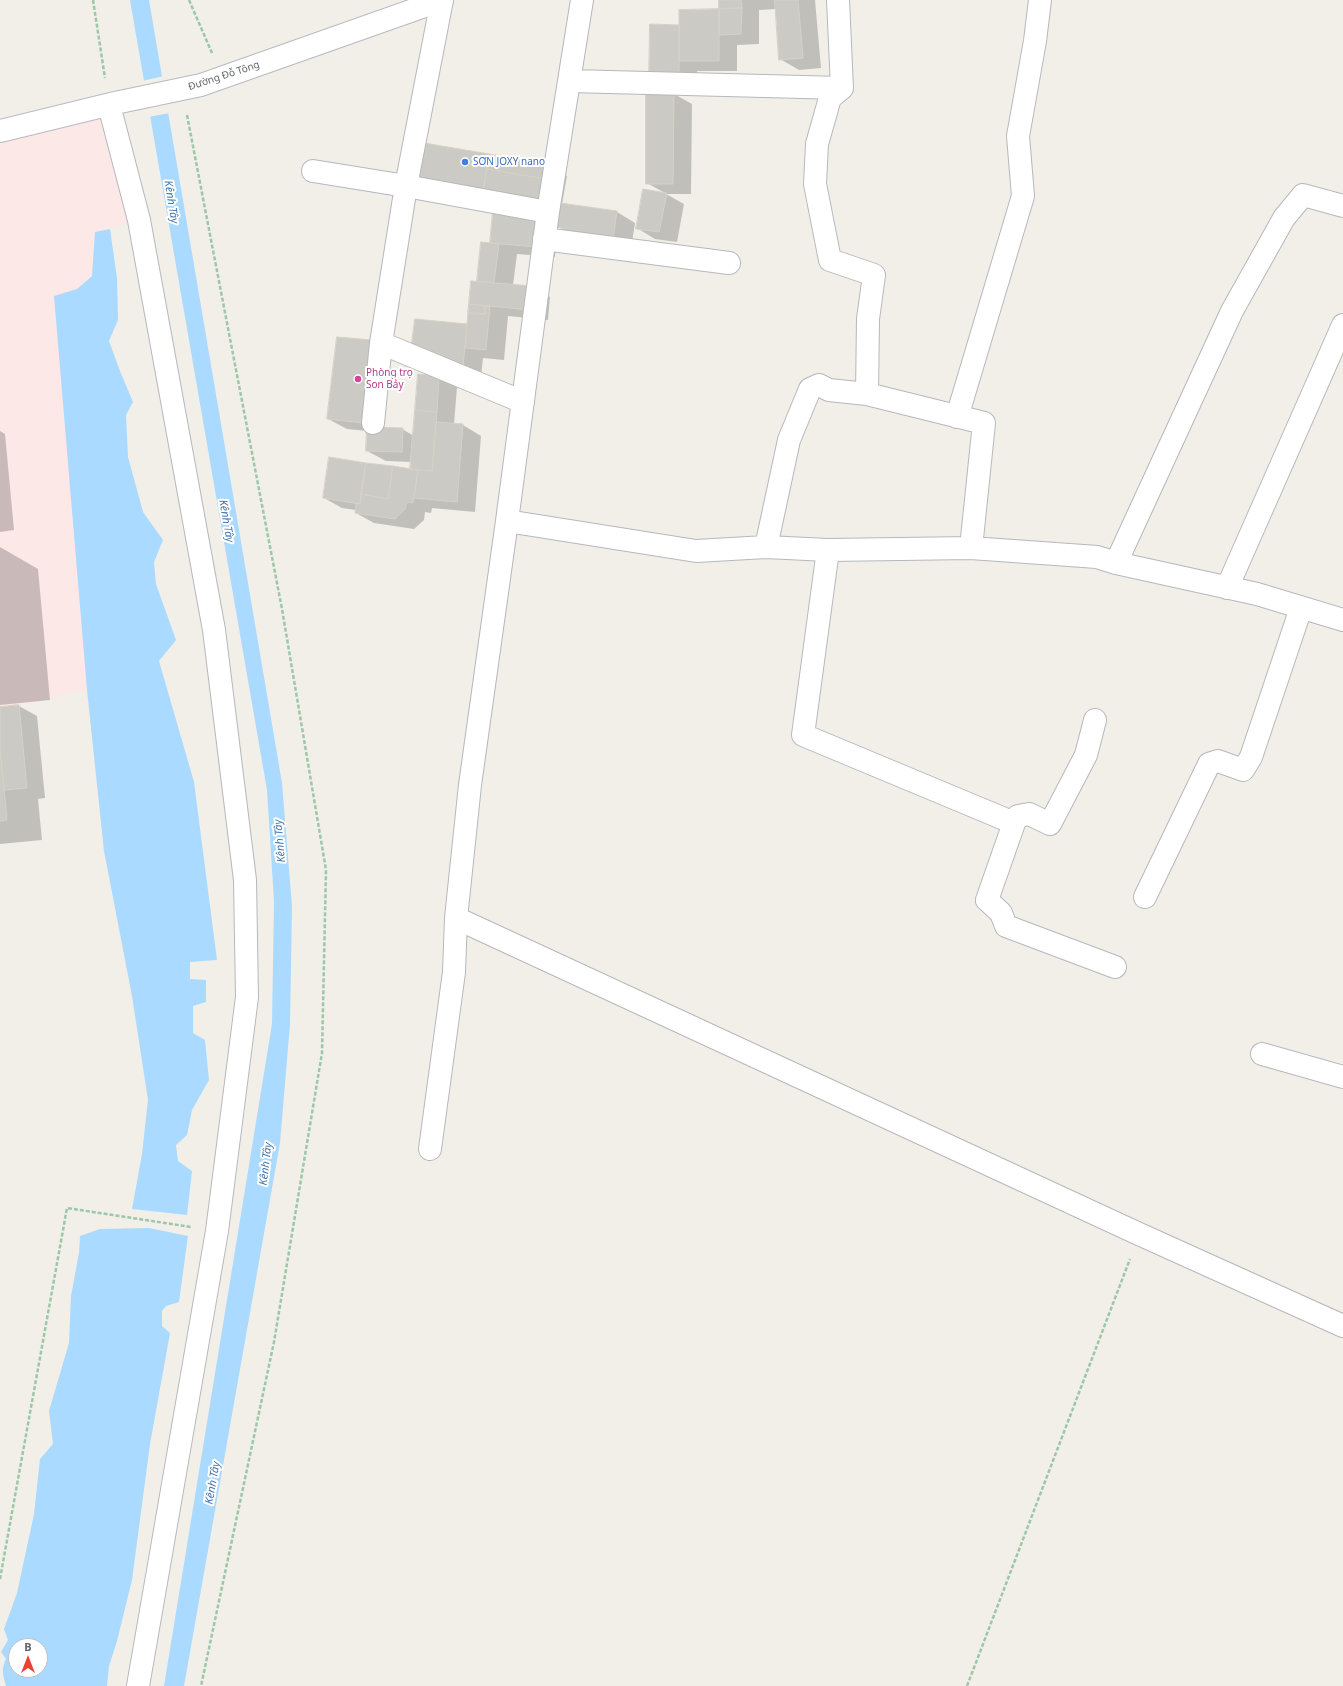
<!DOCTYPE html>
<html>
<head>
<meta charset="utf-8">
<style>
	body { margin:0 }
	#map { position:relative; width:1343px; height:1686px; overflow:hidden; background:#f1efe8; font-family:"Noto Sans",sans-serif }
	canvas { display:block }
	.north { position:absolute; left:8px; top:1638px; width:40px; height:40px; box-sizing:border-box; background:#fff; border:1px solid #bfc1c3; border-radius:50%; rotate:0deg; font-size:11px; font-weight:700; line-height:16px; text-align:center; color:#5f6368 }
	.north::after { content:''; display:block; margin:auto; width:14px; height:18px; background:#ea4335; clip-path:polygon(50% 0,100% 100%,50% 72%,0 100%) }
</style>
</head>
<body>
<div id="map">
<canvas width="1343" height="1686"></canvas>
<div class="north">B</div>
</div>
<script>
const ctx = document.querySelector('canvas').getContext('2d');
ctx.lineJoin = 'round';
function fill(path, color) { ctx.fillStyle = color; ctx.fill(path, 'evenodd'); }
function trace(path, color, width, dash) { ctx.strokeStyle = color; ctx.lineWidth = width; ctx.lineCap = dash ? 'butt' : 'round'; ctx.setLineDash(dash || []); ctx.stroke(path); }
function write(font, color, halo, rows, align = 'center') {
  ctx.font = font + ' "Noto Sans",sans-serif'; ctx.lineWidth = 4; ctx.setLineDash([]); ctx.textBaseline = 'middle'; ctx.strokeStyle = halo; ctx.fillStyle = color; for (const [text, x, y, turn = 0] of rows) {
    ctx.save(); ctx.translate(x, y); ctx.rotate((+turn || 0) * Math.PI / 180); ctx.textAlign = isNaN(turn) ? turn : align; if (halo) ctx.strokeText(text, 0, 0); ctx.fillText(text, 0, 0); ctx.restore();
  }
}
fill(new Path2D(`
	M 109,105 L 139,220 L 95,232 L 92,275 L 77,289 L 54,297 L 87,690 L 19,705 L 0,707 L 0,131 Z`), '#fce8e6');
fill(new Path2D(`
	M 130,0 L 149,0 L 282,783 L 292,907 L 290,1024 L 280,1143 L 184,1686 L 164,1686 L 272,1024 L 274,901 L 267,790 Z
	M 110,229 L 117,278 L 118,320 L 109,341 L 120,371 L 133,402 L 126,415 L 128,457 L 143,512 L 163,540 L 154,562 L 156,584 L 176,640 L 159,661 L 194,782 L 217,960 L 190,962 L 190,979 L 206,980 L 206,1002 L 193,1006 L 193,1033 L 205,1040 L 209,1080 L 192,1110 L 187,1135 L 176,1145 L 178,1161 L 192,1171 L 187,1215 L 132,1209 L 142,1154 L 148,1100 L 132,996 L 104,851 L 87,690 L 54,296 L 77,289 L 92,276 L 95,232 Z
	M 149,1228 L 188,1236 L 179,1302 L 166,1306 L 162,1311 L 162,1326 L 170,1333 L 150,1444 L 132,1580 L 117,1641 L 109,1666 L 107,1686 L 6,1686 C 3,1676 1,1669 6,1659 L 1,1652 L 8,1640 L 4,1629 L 17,1593 L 34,1514 L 40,1459 L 53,1444 L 49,1411 L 69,1343 L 71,1296 L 79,1253 L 80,1236 L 100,1229 ZM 16,1646 L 40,1646 L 40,1670 L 16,1670 Z`), '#aadaff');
fill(new Path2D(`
	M 164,76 L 170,113 L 148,117 L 142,81 Z`), '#f1efe8');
fill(new Path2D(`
	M 720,0 L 815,0 L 821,68 L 799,70 L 780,59 L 776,9 L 759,10 L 759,44 L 737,45 L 737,71 L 697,71 L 697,91 L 668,91 L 680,26 L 720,10 Z
	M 674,94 L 692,104 L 691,194 L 666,194 L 684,204 L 677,242 L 655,239 L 637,228 L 665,193 L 647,183 Z
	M 425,144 L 548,166 L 567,176 L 562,204 L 617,212 L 635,223 L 630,255 L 576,237 L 557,226 L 555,257 L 517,254 L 513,285 L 532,287 L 550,297 L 548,320 L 508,316 L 504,360 L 483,358 L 481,377 L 431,361 L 416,321 L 468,325 L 472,282 L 478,282 L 482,243 L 491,244 L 494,212 L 437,190 Z
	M 338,338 L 381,428 L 402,429 L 414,436 L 439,377 L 457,387 L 454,424 L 463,425 L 481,436 L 475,512 L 432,508 L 431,513 L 425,512 L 424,520 L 414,529 L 374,523 L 356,513 L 356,510 L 342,508 L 324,498 L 411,471 L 412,462 L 386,461 L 367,451 L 368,431 L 347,429 L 328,419 Z
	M 0,431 L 5,434 L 14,530 L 0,532 Z
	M 0,547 L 38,569 L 50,700 L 0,705 Z
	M 19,706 L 37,716 L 45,798 L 38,799 L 42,840 L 0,844 L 0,708 Z`), '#0003');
const building = new Path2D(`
	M 719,0 L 741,0 L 742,8 L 719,9 Z
	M 775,0 L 798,0 L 803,58 L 779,60 Z
	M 742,8 L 741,34 L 719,35 L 719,9 Z
	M 719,9 L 719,61 L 679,61 L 679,10 Z
	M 650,24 L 679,25 L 679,81 L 649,81 Z
	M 646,93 L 674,93 L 673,184 L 646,184 Z
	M 424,143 L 489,154 L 483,192 L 417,180 Z
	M 489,154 L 549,165 L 546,179 L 487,169 Z
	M 487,169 L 546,179 L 542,203 L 483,192 Z
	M 643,189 L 667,193 L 659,232 L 636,229 Z
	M 560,203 L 617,211 L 612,245 L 580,241 L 581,231 L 556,227 Z
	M 493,211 L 539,214 L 537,247 L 490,243 Z
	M 481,242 L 499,244 L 494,283 L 477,281 Z
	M 471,281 L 532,286 L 530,310 L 469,304 Z
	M 469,304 L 485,306 L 485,314 L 468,313 Z
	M 485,306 L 490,306 L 486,350 L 465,348 L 468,313 L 485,314 Z
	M 415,319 L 467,324 L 463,367 L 441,365 L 442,354 L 411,351 Z
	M 337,337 L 372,340 L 363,423 L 327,419 Z
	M 418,374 L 439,376 L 437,412 L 415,410 Z
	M 415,410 L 437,412 L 432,471 L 410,469 Z
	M 436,422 L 463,424 L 457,502 L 414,498 L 418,470 L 410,469 L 432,471 Z
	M 367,427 L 403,428 L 402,452 L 366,451 Z
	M 329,457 L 366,463 L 360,504 L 323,498 Z
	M 366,463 L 393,466 L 388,499 L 361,494 Z
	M 393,466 L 418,470 L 413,503 L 407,502 L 405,509 L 395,519 L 355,513 L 356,503 L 360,504 L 361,494 L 388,499 Z
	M 19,705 L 27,788 L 4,790 L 0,748 L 0,707 Z
	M 0,748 L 7,820 L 0,821 Z`);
fill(building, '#cccac5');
trace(building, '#d6d1c6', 1);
const street = new Path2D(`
	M 442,0 L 406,186 L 381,343 L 523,402
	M 838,0 L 842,88 L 830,98 L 817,144 L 815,184 L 830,260 L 874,275 L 868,319 L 867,394 L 984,423 L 971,548
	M 570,81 L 842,88
	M 109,105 L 139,220 L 214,630 L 245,880 L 247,997 L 217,1231 L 138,1686
	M 313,171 L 406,186 L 548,212
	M 544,239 L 729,263
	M 957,417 L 1023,196 L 1018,136 L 1035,41 L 1040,0
	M 373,423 L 381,343
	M 507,521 L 696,551 L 766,547 L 828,550 L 971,548 L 1097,557 L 1116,563 L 1257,594 L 1343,620
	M 766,547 L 789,440 L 810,389 L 819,385 L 829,390 L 867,394
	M 828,550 L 803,735 L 1014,823 L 987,900 L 1001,913 L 1006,926 L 1115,967
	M 1116,563 L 1232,311 L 1284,218 L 1303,195 L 1343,206
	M 1227,588 L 1343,325
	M 1014,823 L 1018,816 L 1029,814 L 1050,824 L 1086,755 L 1095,720
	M 1145,897 L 1209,764 L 1218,761 L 1243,770 L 1251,757 L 1301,608
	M 456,918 L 1139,1234 L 1343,1326
	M 1262,1054 L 1343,1077
	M 430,1149 L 454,972 L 456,918 L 470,785 L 507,521 L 548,212 L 582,0`);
const secondary = new Path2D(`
	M 0,131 L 115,103 L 201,85 L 442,0`);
trace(street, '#b5b8bc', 24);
trace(secondary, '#b6babf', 24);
trace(new Path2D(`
	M 93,0 L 105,78
	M 189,0 L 212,53
	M 187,115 L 282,609 L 326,870 L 322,1053 L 274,1342 L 201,1686
	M 0,1579 L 67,1208 L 191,1227
	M 967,1686 L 1130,1259`), '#9cc7a9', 2.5, [4, 2]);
trace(street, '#fff', 22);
trace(secondary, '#fff', 22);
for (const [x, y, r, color] of [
	[465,162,4,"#3f7fe0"],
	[358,379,4,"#d1479c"]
]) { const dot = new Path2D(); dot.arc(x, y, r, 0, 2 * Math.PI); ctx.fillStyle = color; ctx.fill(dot); trace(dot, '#fff', 1.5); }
write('10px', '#5f6368', '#fff', [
	["Đường Đỗ Tông",224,76,-18]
]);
write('10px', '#366cbe', '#fff', [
	["SƠN JOXY nano",473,162]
], 'left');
write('10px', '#b23c85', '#fff', [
	["Phòng trọ",366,373],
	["Son Bảy",366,385]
], 'left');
write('italic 11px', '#4174aa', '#fff', [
	["Kênh Tây",171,202,81],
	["Kênh Tây",226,521,80],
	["Kênh Tây",280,841,-95],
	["Kênh Tây",266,1164,-83],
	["Kênh Tây",213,1483,-80]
]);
</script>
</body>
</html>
